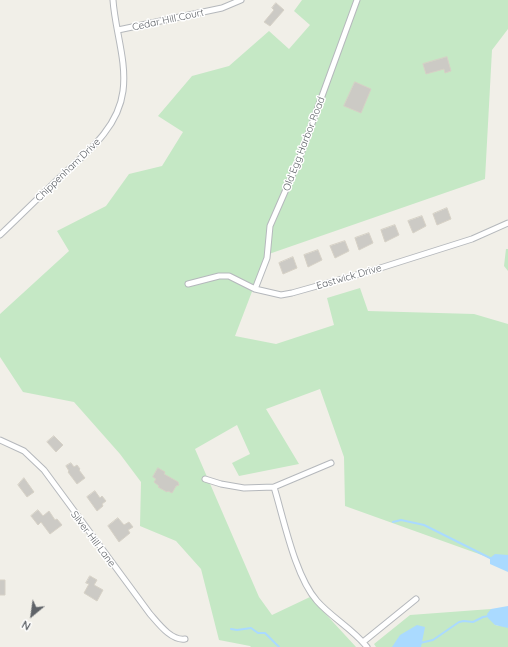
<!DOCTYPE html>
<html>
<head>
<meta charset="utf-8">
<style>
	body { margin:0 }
	#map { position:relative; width:508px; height:647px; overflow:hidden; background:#f1efe8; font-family:Quicksand,sans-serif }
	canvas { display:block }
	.north { position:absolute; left:12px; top:595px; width:40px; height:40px; -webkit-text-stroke:3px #fff; paint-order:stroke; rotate:209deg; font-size:11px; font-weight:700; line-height:16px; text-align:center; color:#5f6368 }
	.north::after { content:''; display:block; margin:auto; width:14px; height:18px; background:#5f6368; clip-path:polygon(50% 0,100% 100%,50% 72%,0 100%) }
</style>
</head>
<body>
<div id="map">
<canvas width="508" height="647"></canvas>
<div class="north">N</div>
</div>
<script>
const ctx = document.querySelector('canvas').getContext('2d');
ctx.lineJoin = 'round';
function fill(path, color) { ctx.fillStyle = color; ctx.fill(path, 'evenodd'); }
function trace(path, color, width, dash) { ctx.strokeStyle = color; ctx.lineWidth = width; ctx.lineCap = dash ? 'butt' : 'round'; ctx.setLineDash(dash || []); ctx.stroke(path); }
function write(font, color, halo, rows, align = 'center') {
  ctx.font = font + ' Quicksand,sans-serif'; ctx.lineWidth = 3; ctx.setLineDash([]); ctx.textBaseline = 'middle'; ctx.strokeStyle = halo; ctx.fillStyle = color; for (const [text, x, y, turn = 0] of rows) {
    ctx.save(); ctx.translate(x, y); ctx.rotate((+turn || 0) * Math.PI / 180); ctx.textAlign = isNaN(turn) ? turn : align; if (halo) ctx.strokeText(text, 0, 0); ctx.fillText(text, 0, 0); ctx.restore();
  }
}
fill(new Path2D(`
	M 302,0 L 508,0 L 508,29 L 492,50 L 485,179 L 266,255 L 235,336 L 276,344 L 334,325 L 327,298 L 360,288 L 368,311 L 474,314 L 508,324 L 508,558 L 490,558 L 345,506 L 344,457 L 320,389 L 266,409 L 299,464 L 239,476 L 232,463 L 250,454 L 237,425 L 195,449 L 259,597 L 272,615 L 310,597 L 356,647 L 251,647 L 250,646 L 219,640 L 201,569 L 176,541 L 140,526 L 141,482 L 120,454 L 74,402 L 23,392 L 0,357 L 0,314 L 69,251 L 57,231 L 106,206 L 129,174 L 162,166 L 183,132 L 158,116 L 192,76 L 229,66 L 269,31 L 289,49 L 310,25 L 294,11 Z
	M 506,249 L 508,249 L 508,271 L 504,266 Z
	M 491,609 L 495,625 L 508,627 L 508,647 L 376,647 L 374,644 L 410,615 Z`), '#c5e8c5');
fill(new Path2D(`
	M 495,554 L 508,555 L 508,572 L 490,564 L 490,558 Z
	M 508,606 L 508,628 L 495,625 L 488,618 L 487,614 L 491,609 Z
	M 417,625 L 425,627 L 421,647 L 392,647 L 400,635 Z`), '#aadaff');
trace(new Path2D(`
	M 393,522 L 401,520 L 424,525 L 492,559
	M 231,629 L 237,630 L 251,628 L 258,633 L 265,633 L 279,647
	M 420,643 L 433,640 L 459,622 L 464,621 L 473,622 L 483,617 L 489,616`), '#aadaff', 2);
const building = new Path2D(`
	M 276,3 L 284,10 L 270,26 L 264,22 L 274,10 L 272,8 Z
	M 447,57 L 451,71 L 445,73 L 444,69 L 426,74 L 423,64 Z
	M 355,82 L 371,89 L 361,113 L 344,106 Z
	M 447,208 L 451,219 L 437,225 L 433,214 Z
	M 422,216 L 426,226 L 413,233 L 408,221 Z
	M 395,225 L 399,235 L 385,242 L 381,230 Z
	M 369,233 L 373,243 L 359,250 L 355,238 Z
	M 345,241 L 349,251 L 335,258 L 330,246 Z
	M 318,250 L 322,260 L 308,267 L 304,255 Z
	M 293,257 L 297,268 L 283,274 L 279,263 Z
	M 54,436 L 63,445 L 56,452 L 47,442 Z
	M 71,463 L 74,467 L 77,465 L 80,469 L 79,470 L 85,478 L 77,484 L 68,472 L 69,471 L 66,466 Z
	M 158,468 L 165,472 L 164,474 L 178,482 L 179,485 L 176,486 L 172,493 L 168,491 L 167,492 L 158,487 L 159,486 L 154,482 L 156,479 L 153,477 Z
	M 24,478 L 34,492 L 27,497 L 18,485 Z
	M 95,491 L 100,498 L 102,496 L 106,501 L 102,504 L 103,506 L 97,511 L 87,497 Z
	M 38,510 L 43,516 L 49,511 L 55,520 L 57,519 L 62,525 L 50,534 L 41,522 L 38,525 L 31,516 Z
	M 118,518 L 124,525 L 129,522 L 133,527 L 128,530 L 130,533 L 119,542 L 108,526 Z
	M 90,576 L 97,580 L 94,585 L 103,590 L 97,601 L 84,593 L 89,584 L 86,583 Z
	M 0,580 L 5,580 L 5,595 L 0,595 Z`);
fill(building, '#cccac5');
trace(building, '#d6d1c6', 1);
const minor = new Path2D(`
	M 118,30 L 222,8 L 241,0
	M 0,235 C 19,217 37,199 55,182 C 82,156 118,131 123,91 C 127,61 115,30 113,0
	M 188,284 L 219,276 L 229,276 L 255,289 L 281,295 L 292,293 L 374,270 L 472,239 L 508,223
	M 255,289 L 267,258 L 270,226 L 298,162 L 357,0
	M 0,440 L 24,451 L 44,470 L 150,614 C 158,623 171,641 185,639
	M 205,479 L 221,484 L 244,488 L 274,487 L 331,463
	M 274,487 C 284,520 295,576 317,601 C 332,618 353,629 367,647
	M 363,642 L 416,599`);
trace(minor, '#b5b8bc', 7);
trace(minor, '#fff', 5);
write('10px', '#5f6368', '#fff', [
	["Cedar Hill Court",168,20,-12],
	["Old Egg Harbor Road",304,144,-69],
	["Chippenham Drive",68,170,-44],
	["Eastwick Drive",349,277,-16],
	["Silver Hill Lane",93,539,53]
]);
</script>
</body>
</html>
